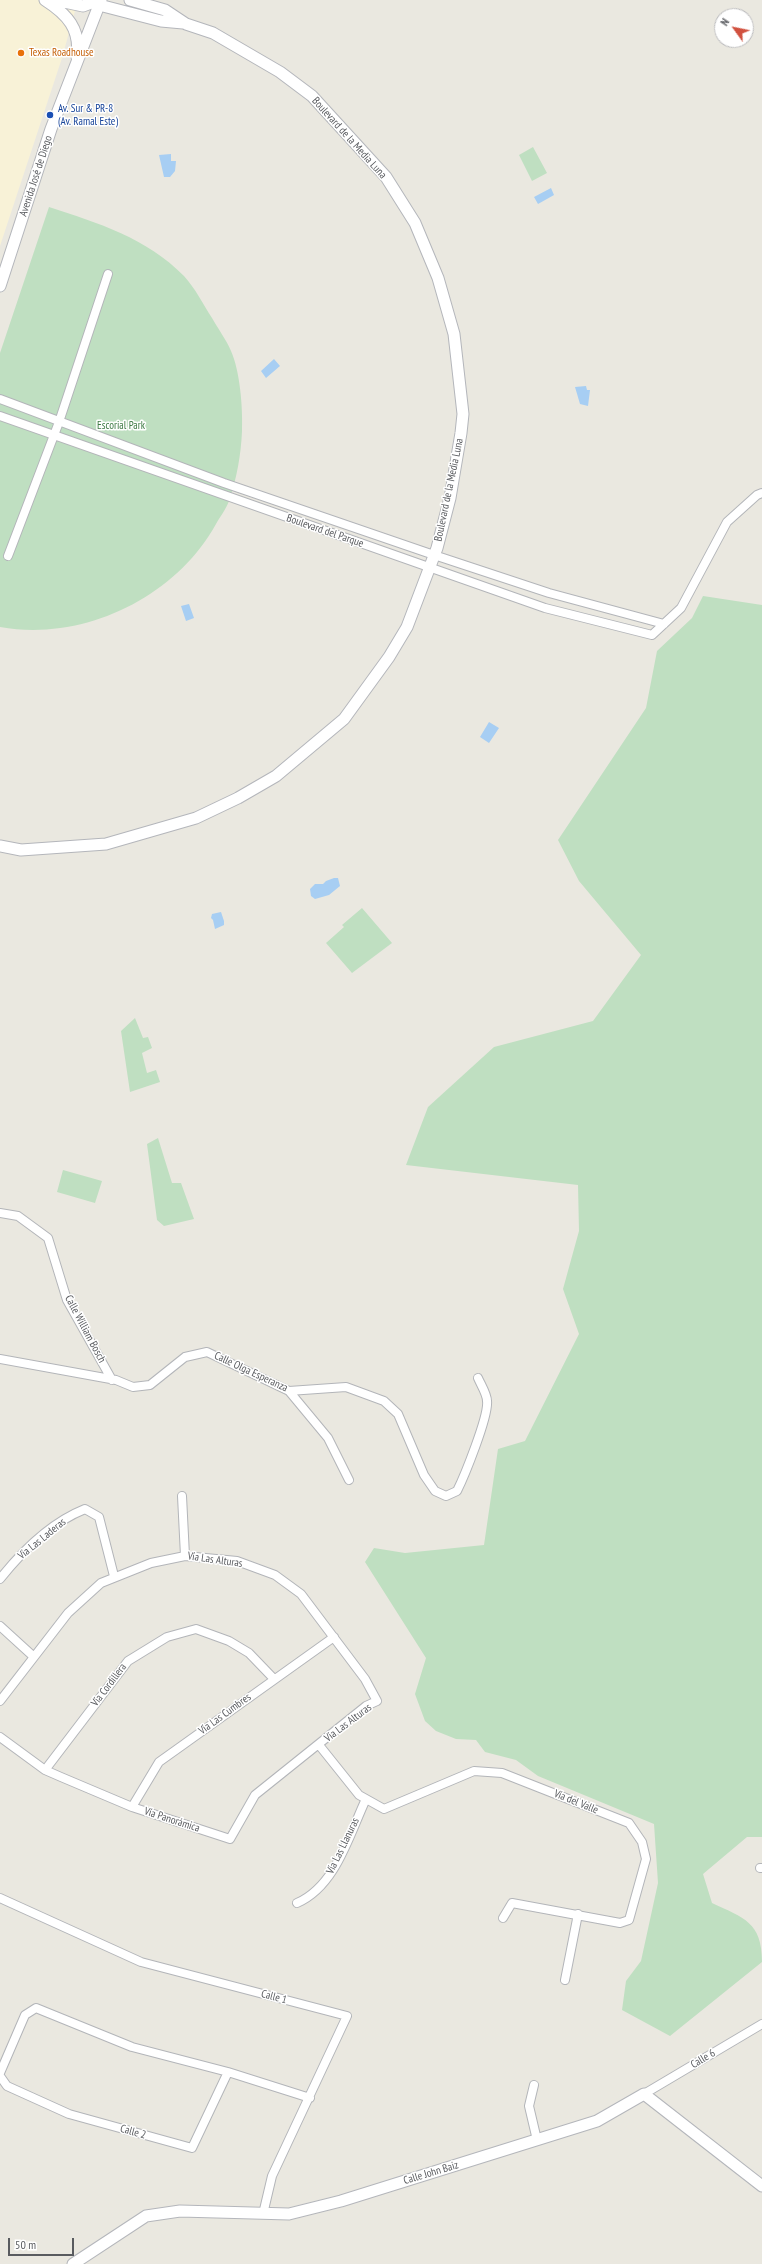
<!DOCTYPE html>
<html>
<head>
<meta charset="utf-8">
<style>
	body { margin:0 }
	#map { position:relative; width:762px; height:2264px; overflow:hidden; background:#eae8e0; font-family:"PT Sans Narrow",sans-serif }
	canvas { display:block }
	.north { position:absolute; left:714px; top:8px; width:40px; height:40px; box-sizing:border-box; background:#fff; border:1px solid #bdbdbf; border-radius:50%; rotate:303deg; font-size:11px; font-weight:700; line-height:16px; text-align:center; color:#595b5f }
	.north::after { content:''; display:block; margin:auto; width:14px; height:18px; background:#d1513f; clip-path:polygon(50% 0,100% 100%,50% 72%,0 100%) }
	.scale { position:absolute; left:8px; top:2238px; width:66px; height:18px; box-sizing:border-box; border:2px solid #595b5f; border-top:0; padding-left:5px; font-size:12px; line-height:14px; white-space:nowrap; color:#595b5f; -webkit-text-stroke:3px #fff; paint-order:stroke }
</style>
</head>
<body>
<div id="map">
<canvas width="762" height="2264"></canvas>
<div class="north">N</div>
<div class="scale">50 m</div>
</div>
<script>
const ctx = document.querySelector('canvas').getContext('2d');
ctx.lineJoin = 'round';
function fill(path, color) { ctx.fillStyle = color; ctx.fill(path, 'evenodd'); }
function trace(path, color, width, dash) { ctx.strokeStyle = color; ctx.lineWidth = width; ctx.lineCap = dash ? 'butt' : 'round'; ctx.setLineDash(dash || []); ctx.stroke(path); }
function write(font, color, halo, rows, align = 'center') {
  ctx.font = font + ' "PT Sans Narrow",sans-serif'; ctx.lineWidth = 3; ctx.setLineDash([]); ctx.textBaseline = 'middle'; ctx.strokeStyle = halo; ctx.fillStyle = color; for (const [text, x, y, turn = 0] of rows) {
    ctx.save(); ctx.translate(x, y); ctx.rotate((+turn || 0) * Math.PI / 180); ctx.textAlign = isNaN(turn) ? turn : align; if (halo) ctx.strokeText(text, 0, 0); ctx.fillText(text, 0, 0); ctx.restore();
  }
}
fill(new Path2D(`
	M 0,0 L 78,0 L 62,58 L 0,246 Z`), '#f8f2d7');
fill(new Path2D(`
	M 533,147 L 547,173 L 532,181 L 519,155 Z
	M 49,207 C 98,223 147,238 184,276 C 195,288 203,304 212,318 C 218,329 226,339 231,351 C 240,371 243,408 242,431 C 241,454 237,478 229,501 C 226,509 220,517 216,524 C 175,598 83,642 0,627 L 0,353 Z
	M 703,596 L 762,605 L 762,1837 L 747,1837 L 703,1874 L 712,1903 C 744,1918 762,1922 762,1962 L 670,2036 L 622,2010 L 626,1981 L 641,1961 L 658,1883 L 654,1824 L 538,1776 L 516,1760 L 485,1752 L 476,1740 L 456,1739 L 436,1731 L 425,1721 L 415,1694 L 426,1658 L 365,1562 L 374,1548 L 405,1553 L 484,1545 L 498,1449 L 525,1441 L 579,1334 L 563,1289 L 579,1231 L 578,1185 L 406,1165 L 428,1107 L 494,1047 L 593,1021 L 641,955 L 579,881 L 558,840 L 646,708 L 657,651 L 692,618 Z
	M 362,908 L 392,943 L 352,973 L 326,943 L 344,927 L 342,925 Z
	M 135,1018 L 143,1038 L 148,1037 L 152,1048 L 142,1053 L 147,1073 L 156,1070 L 160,1082 L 130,1092 L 121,1031 Z
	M 158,1138 L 172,1183 L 181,1183 L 194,1219 L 164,1226 L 157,1220 L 147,1144 Z
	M 63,1170 L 102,1181 L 95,1203 L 57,1192 Z`), '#bfdfc1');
fill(new Path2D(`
	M 171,154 L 171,161 L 176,161 L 175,171 L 170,177 L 164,177 L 159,155 Z
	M 551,188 L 554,195 L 538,204 L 534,197 Z
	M 274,359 L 280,366 L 266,378 L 261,371 Z
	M 586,386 L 587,390 L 590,390 L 588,406 L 580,404 L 575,387 Z
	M 189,604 L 194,618 L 186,621 L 181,606 Z
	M 489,722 L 499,728 L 489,743 L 480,737 Z
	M 334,878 L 338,878 L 340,886 L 329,895 L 315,899 L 311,896 L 310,889 L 315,884 L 323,884 L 326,881 Z
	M 221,912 L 224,921 L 224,925 L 215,929 L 213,920 L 211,918 L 212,914 Z`), '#a7cef3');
const street = new Path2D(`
	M 0,399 L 224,483 L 434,555 L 549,593 L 664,624
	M 0,416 L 545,608 L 652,635 L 681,608 L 727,522 L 757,495 L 762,493
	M 8,556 L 59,422 L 108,274
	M 0,1213 L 18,1216 L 48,1238 L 67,1300 L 112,1380
	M 0,1359 L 116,1380 L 133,1387 L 150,1385 L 185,1357 L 207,1352 L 289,1391 L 346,1387 L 384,1401 L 398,1414 L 424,1475 L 435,1491 L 446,1496 L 457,1491 C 464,1477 489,1416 487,1401 C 487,1394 481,1385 478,1378
	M 289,1391 L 328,1438 L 349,1480
	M 182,1496 L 185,1556
	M 0,1579 C 23,1550 50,1523 85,1509 L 99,1517 L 114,1576
	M 0,1626 L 34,1657
	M 0,1701 L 68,1613 L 101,1583 L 151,1563 L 185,1556 L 237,1561 L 275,1575 L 301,1594 L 365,1679 L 377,1701 L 366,1706 L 255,1795 L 230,1839 L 132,1807 L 61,1777 L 45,1770 L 0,1737
	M 319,1745 L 359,1795 L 384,1809 L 474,1771 L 502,1773 L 629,1823 L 642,1842 L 646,1859 L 629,1920 L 620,1923 L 512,1903 L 503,1918
	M 45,1770 L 128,1661 L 167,1637 L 196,1629 L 229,1641 L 249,1653 L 274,1679
	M 132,1807 L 159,1762 L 334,1637
	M 760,1868 L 762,1868
	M 0,1898 L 141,1962 L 347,2016 L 272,2176 L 263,2214
	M 297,1903 C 336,1886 349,1835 366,1799
	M 565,1980 L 578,1914
	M 228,2072 L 310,2098
	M 0,2073 L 25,2015 L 36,2008 L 132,2047 L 228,2072 L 192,2148 L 69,2114 L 7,2086 L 0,2076
	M 534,2085 L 529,2106 L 537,2140
	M 644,2094 L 762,2024`);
const secondary = new Path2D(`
	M 45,0 C 67,14 81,29 77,57
	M 55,0 L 83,6 L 99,0
	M 99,5 L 161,21 L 183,23
	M 0,286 L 51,129 L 101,0
	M 0,846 L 21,850 L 106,844 L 196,818 L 238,798 L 276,776 L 344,719 L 389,657 L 407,627 L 437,548 L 450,498 L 461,433 L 463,414 L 454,334 L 438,278 L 415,223 L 386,177 L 312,96 L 280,72 L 213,33 L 186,24 L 165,10 L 130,0
	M 73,2264 L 146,2216 L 180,2211 L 289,2214 L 341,2201 L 597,2121 L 644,2094 L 762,2186`);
trace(street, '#b3b5b9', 10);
trace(secondary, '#b4b6bb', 13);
trace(street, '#fff', 8);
trace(secondary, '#fff', 11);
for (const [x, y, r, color] of [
	[21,53,4,"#e8710a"],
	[50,115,4,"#1a4fb4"]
]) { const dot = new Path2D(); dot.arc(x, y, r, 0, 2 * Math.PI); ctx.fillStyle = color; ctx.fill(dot); trace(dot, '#fff', 1.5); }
write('11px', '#c56008', '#fff', [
	["Texas Roadhouse",29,53]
], 'left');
write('11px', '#164399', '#fff', [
	["Av. Sur & PR-8",58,109],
	["(Av. Ramal Este)",58,122]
], 'left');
write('11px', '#595b5f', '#fff', [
	["Boulevard de la Media Luna",349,138,48],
	["Avenida José de Diego",36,176,-72],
	["Boulevard de la Media Luna",449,490,-78],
	["Boulevard del Parque",325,531,19],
	["Calle William Bosch",85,1329,62],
	["Calle Olga Esperanza",251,1372,25],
	["Vía Las Laderas",42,1539,-39],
	["Vía Las Alturas",215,1560,8],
	["Vía Cordillera",109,1685,-53],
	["Vía Las Cumbres",225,1714,-36],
	["Via Las Alturas",348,1723,-37],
	["Vía del Valle",576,1802,22],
	["Vía Panorámica",172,1820,18],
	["Vía Las Llanuras",343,1846,-64],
	["Calle 1",274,1997,15],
	["Calle 6",703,2059,-31],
	["Calle 2",133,2132,16],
	["Calle John Baiz",431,2173,-17]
]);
write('11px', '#3d7943', '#fff', [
	["Escorial Park",121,426]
]);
</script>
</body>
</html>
